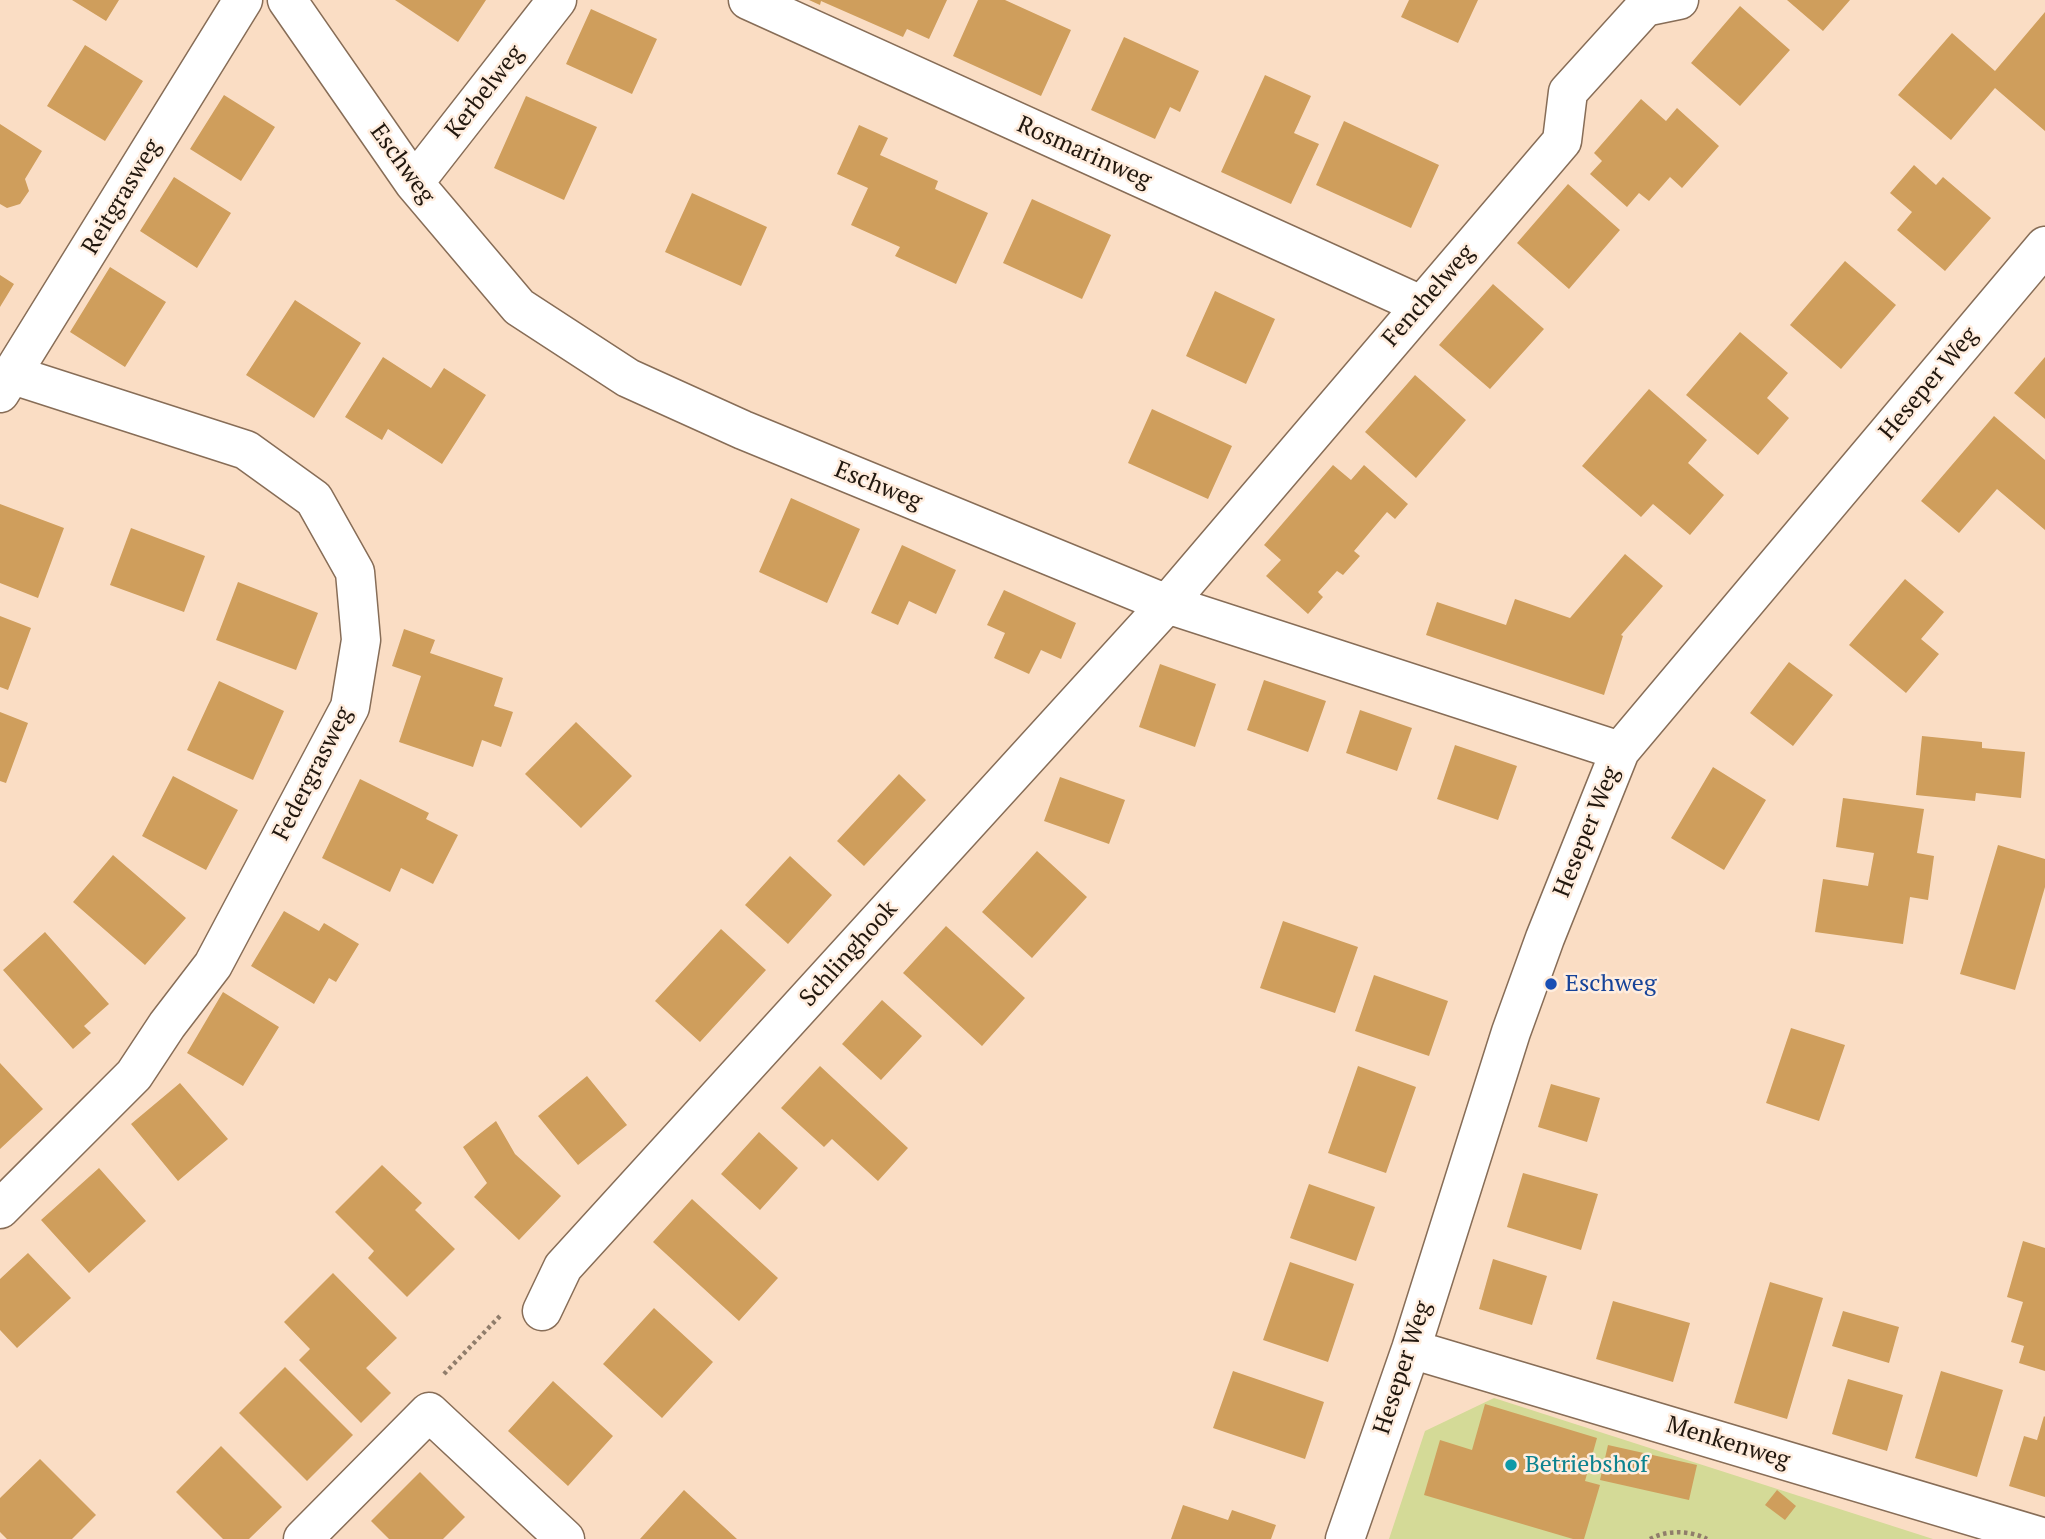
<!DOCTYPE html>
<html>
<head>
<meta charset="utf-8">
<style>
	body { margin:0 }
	canvas { display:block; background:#faddc4 }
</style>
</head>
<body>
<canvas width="2045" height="1539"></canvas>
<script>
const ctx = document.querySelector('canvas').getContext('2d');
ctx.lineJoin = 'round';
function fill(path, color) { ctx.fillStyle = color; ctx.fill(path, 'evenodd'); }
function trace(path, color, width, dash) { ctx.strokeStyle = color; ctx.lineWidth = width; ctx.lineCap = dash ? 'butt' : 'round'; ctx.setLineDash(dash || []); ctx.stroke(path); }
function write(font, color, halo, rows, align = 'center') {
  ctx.font = font + ' "PT Serif",serif'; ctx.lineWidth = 5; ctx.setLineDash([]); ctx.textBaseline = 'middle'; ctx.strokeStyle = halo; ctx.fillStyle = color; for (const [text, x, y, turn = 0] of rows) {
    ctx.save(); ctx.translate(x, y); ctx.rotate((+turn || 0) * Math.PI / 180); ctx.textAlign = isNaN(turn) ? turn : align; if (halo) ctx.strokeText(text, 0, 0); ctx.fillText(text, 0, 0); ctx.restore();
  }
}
fill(new Path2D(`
	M 1494,1398 L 1933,1539 L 1389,1539 L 1425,1431 Z`), '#d4da97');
fill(new Path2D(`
	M 72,0 L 119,0 L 106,21 Z
	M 395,0 L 486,0 L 458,42 Z
	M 809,0 L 947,0 L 929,39 L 907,29 L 903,37 L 821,1 L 820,5 Z
	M 978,0 L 1005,0 L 1071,30 L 1041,96 L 953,56 Z
	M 1409,0 L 1478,0 L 1458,43 L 1401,17 Z
	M 1787,0 L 1850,0 L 1823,31 Z
	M 1740,6 L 1790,50 L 1740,106 L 1691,63 Z
	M 591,9 L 657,39 L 632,94 L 566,64 Z
	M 2045,12 L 2045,131 L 1995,88 L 1951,140 L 1898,95 L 1952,33 L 1995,71 Z
	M 1124,37 L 1199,71 L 1180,112 L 1170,107 L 1155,139 L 1091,110 Z
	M 85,45 L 143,81 L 105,141 L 47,106 Z
	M 1265,75 L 1311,96 L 1294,133 L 1319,144 L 1291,204 L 1221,172 Z
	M 224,95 L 275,127 L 241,181 L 190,149 Z
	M 526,96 L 597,127 L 564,200 L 494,168 Z
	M 1641,99 L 1666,121 L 1677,108 L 1719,146 L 1682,188 L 1670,177 L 1649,201 L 1639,193 L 1627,207 L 1590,174 L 1602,161 L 1594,153 Z
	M 1344,121 L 1439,165 L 1411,228 L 1316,185 Z
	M 0,124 L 42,151 L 25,179 L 29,191 L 20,204 L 7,208 L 0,204 Z
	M 859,125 L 888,138 L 880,155 L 938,181 L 935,189 L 988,213 L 956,284 L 895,256 L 900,247 L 851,225 L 868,188 L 837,174 Z
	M 1914,165 L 1936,185 L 1943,177 L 1991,218 L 1945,271 L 1897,230 L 1912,212 L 1890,193 Z
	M 174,177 L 231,213 L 197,268 L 140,231 Z
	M 1568,184 L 1620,230 L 1569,289 L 1517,243 Z
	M 692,193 L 767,227 L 741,286 L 665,252 Z
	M 1032,199 L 1111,235 L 1082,299 L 1003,263 Z
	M 1845,261 L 1896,305 L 1841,369 L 1790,325 Z
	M 110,267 L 166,302 L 125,367 L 70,332 Z
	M 0,275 L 14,284 L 0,307 Z
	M 1493,284 L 1544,329 L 1490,389 L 1439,345 Z
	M 1215,291 L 1275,319 L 1246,384 L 1186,356 Z
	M 295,300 L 361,343 L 314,418 L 246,375 Z
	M 1740,332 L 1788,373 L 1767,398 L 1789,418 L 1758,455 L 1686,395 Z
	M 383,357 L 431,388 L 444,368 L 486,395 L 442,464 L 388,429 L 382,440 L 345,417 Z
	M 2045,357 L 2045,419 L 2014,393 Z
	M 1415,375 L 1466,420 L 1416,478 L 1365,432 Z
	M 1649,389 L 1707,440 L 1688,463 L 1724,495 L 1690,535 L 1653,504 L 1641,517 L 1582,466 Z
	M 1152,409 L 1232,446 L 1208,499 L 1128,463 Z
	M 1994,416 L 2045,460 L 2045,530 L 1997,489 L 1959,533 L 1921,501 Z
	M 1333,465 L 1351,480 L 1364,465 L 1408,504 L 1395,519 L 1387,512 L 1354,551 L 1360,556 L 1343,575 L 1337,571 L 1318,592 L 1323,597 L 1308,614 L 1266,576 L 1281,560 L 1264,545 Z
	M 791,498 L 860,529 L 827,603 L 759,572 Z
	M 0,504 L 64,528 L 38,598 L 0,583 Z
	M 131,528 L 205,556 L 184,612 L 110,585 Z
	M 902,545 L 956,570 L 936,614 L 909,601 L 898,625 L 871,613 Z
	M 1625,554 L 1663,586 L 1621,635 L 1623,636 L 1604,695 L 1426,635 L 1437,602 L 1506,625 L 1515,599 L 1570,618 Z
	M 1905,579 L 1944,612 L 1921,639 L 1939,654 L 1906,693 L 1849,645 Z
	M 238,582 L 318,613 L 296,670 L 216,640 Z
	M 1004,590 L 1076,623 L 1061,659 L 1041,650 L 1029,674 L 994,658 L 1005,633 L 987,625 Z
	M 0,616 L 31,628 L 8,690 L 0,687 Z
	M 404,629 L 435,640 L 430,653 L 503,678 L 494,706 L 513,712 L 501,747 L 482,740 L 473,767 L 399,742 L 421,676 L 392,666 Z
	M 1789,662 L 1833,695 L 1793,746 L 1750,713 Z
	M 1160,664 L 1216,684 L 1195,747 L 1139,727 Z
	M 1264,680 L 1326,701 L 1308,752 L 1247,730 Z
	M 219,681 L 284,711 L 253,780 L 187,750 Z
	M 1360,710 L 1412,728 L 1397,771 L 1346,753 Z
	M 0,712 L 28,723 L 6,783 L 0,781 Z
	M 576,722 L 632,776 L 581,828 L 525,774 Z
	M 1922,736 L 1982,742 L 1982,748 L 2025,752 L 2021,798 L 1976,793 L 1975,801 L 1916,795 Z
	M 1455,745 L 1517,766 L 1498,820 L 1437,799 Z
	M 1713,767 L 1766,800 L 1724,870 L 1671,838 Z
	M 899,774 L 926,800 L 864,866 L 837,841 Z
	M 173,776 L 238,810 L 206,870 L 142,836 Z
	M 1060,777 L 1125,800 L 1109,844 L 1044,821 Z
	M 360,779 L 429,813 L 426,819 L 458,835 L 433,884 L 401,868 L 390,892 L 322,858 Z
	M 1843,798 L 1924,809 L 1917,853 L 1934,856 L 1928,900 L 1910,897 L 1903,944 L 1815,932 L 1823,879 L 1868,886 L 1874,853 L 1836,847 Z
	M 1998,845 L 2045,859 L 2045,887 L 2015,990 L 1960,974 Z
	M 1037,851 L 1087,897 L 1032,958 L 982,912 Z
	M 113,855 L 186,918 L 145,965 L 73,902 Z
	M 790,856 L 832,895 L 788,944 L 745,905 Z
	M 284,911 L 319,931 L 324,923 L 359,944 L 336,982 L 329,978 L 314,1004 L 251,966 Z
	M 1283,921 L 1358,947 L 1335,1013 L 1260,988 Z
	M 946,926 L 1025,998 L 982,1046 L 903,973 Z
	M 721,929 L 766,970 L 700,1042 L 655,1001 Z
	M 45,932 L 109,1004 L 84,1026 L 91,1033 L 73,1049 L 3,970 Z
	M 1374,975 L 1448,1001 L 1429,1056 L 1355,1031 Z
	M 223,992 L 279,1027 L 243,1086 L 187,1053 Z
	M 882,1000 L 922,1036 L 881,1080 L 842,1044 Z
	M 1791,1028 L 1845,1045 L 1819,1121 L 1766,1103 Z
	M 0,1063 L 43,1109 L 0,1149 Z
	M 820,1066 L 908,1148 L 878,1181 L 832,1139 L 824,1147 L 781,1108 Z
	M 1358,1066 L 1416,1087 L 1386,1173 L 1328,1153 Z
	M 587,1076 L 627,1125 L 578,1165 L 538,1116 Z
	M 180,1083 L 228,1139 L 178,1181 L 131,1124 Z
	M 1551,1084 L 1600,1098 L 1587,1142 L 1538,1127 Z
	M 496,1121 L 515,1154 L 561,1196 L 519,1240 L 474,1197 L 487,1183 L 463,1147 Z
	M 759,1132 L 798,1168 L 760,1210 L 721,1174 Z
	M 382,1165 L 422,1203 L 415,1210 L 455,1249 L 407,1297 L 368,1258 L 374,1251 L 335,1212 Z
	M 99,1168 L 146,1221 L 89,1273 L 41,1220 Z
	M 1523,1173 L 1598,1194 L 1581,1250 L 1507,1227 Z
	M 1309,1184 L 1375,1207 L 1356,1261 L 1290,1238 Z
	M 692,1199 L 778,1278 L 739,1321 L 653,1242 Z
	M 2023,1241 L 2045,1248 L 2045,1371 L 2019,1363 L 2024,1346 L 2011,1342 L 2023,1302 L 2007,1297 Z
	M 28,1253 L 71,1298 L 17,1348 L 0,1330 L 0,1279 Z
	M 1493,1259 L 1547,1276 L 1532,1325 L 1479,1309 Z
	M 1290,1262 L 1354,1284 L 1328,1362 L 1263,1340 Z
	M 333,1273 L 397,1338 L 366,1368 L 391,1393 L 361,1423 L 299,1360 L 310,1349 L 284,1322 Z
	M 1770,1282 L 1823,1298 L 1787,1419 L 1734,1403 Z
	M 1613,1301 L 1690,1323 L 1673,1382 L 1596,1359 Z
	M 654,1308 L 713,1362 L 662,1418 L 603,1364 Z
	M 1843,1311 L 1899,1327 L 1889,1363 L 1832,1346 Z
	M 285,1367 L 353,1435 L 307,1481 L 239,1413 Z
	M 1233,1371 L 1324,1402 L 1305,1459 L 1213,1428 Z
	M 1941,1371 L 2003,1390 L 1977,1477 L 1915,1458 Z
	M 1848,1379 L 1903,1395 L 1887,1451 L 1832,1434 Z
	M 553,1381 L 613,1436 L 568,1486 L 508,1431 Z
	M 1485,1404 L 1597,1438 L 1585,1481 L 1600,1485 L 1584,1539 L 1573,1539 L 1424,1495 L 1440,1440 L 1472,1450 Z
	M 2044,1416 L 2045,1417 L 2045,1497 L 2009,1486 L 2024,1436 L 2037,1440 Z
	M 1608,1445 L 1697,1465 L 1689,1500 L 1600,1480 Z
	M 221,1446 L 282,1507 L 249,1539 L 223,1539 L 176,1492 Z
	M 40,1459 L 96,1515 L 72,1539 L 7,1539 L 0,1532 L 0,1498 Z
	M 420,1472 L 465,1517 L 443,1539 L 389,1539 L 371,1521 Z
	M 684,1490 L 737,1539 L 640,1539 Z
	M 1777,1490 L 1796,1506 L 1785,1520 L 1765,1505 Z
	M 1183,1505 L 1228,1520 L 1232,1510 L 1276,1525 L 1271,1539 L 1171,1539 Z`), '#cf9e5c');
const street = new Path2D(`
	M 287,0 L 414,183 L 519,307 L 628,378 L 743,430 L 1167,604 L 1620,751
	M 748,0 L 1421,305
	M 414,183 L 557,0
	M 0,393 L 243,0
	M 0,1209 L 134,1075 L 167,1025 L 213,965 L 350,707 L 361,640 L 355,572 L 314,499 L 246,450 L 13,375
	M 542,1311 L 563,1267 L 1167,604 L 1562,141 L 1568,92 L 1645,7 L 1679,0
	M 1411,1349 L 2045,1538
	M 303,1539 L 429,1412 L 565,1539
	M 1345,1539 L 1411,1349 L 1511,1032 L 1545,938 L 1620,751 L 2045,246`);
trace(street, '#876d57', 41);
trace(new Path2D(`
	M 444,1374 L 501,1315
	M 1650,1539 C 1667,1530 1689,1530 1707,1539`), '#907d6b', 4.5, [3.5, 3.5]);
trace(street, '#fff', 38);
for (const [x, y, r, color] of [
	[1551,984,7,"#1a4fb4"],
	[1511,1465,7,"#0f9aa8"]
]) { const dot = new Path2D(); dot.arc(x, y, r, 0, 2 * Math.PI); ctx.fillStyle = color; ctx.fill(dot); trace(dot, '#ffedde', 2.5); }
write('24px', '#21170e', '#ffedde', [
	["Kerbelweg",485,92,-52],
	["Rosmarinweg",1084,153,24],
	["Eschweg",402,164,54],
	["Reitgrasweg",122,197,-59],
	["Fenchelweg",1429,296,-49],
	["Heseper Weg",1929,384,-50],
	["Eschweg",878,486,22],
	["Federgrasweg",313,774,-63],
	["Heseper Weg",1587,832,-68],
	["Schlinghook",849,954,-48],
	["Heseper Weg",1403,1368,-72],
	["Menkenweg",1728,1443,17]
]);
write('24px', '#164399', '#ffedde', [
	["Eschweg",1565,984]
], 'left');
write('24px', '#0d838f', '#ffedde', [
	["Betriebshof",1525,1465]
], 'left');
</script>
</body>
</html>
